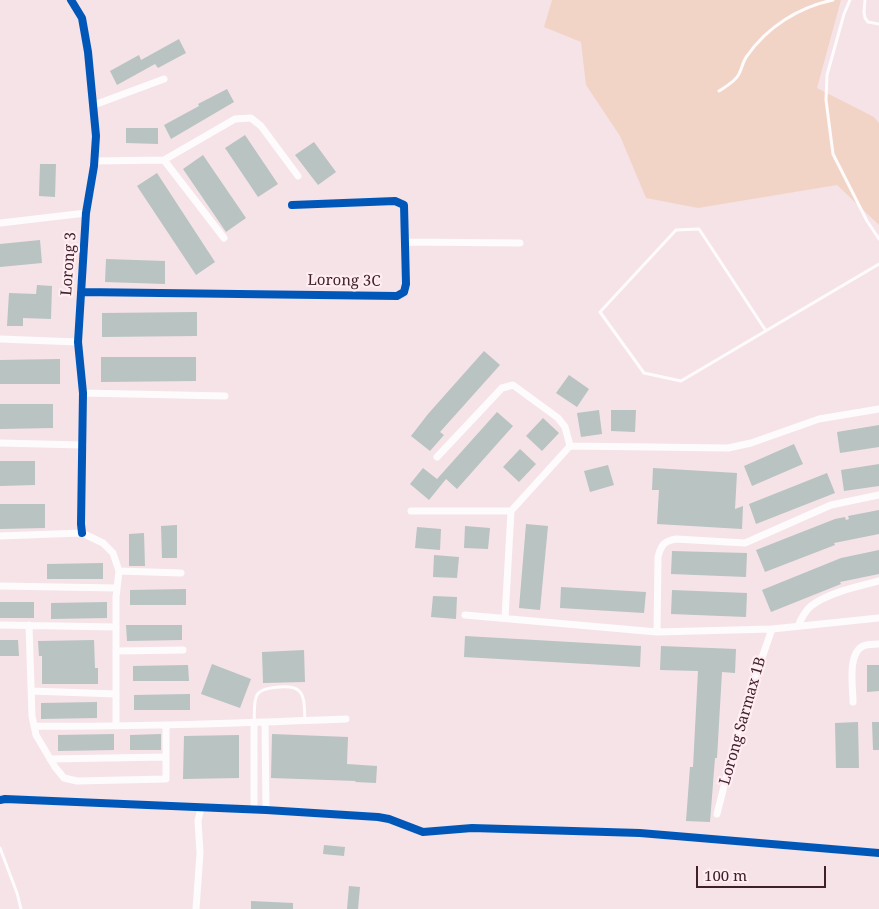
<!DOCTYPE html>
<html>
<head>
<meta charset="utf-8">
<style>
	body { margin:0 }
	#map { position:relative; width:879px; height:909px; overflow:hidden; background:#f5e3e8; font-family:"Noto Serif",serif }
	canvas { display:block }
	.scale { position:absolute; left:696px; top:866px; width:130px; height:22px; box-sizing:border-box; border:2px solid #3f202b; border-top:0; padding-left:6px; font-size:15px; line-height:18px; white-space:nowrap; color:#3f202b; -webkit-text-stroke:4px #ffedf2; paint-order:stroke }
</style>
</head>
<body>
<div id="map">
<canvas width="879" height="909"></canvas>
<div class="scale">100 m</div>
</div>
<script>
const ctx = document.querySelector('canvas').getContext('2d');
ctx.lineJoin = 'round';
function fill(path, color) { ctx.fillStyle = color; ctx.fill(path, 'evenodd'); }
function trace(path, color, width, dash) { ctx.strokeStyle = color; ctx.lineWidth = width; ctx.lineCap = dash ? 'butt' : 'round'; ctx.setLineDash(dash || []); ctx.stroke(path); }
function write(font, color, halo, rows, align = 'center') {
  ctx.font = font + ' "Noto Serif",serif'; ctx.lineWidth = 4.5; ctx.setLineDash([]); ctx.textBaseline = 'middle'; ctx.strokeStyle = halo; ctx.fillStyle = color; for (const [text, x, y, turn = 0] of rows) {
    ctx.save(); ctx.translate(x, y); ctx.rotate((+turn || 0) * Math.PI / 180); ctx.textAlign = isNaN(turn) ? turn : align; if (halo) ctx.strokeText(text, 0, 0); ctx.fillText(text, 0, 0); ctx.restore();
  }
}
fill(new Path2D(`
	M 552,0 L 841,0 L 817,88 L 874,117 L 879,123 L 879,225 L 837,185 L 698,208 L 646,198 L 620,136 L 586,85 L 581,42 L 544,27 Z`), '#f2d4c6');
fill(new Path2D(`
	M 179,39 L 186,53 L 158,68 L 155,64 L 117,85 L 110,71 L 139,55 L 141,60 Z
	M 227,89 L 234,102 L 171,139 L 164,125 L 199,106 L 198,104 Z
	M 126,128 L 158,128 L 158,144 L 126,143 Z
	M 245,135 L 278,184 L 258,197 L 225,148 Z
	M 314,142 L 336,172 L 318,185 L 295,155 Z
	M 203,155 L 246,218 L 226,232 L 183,169 Z
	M 40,164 L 56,164 L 55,197 L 39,196 Z
	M 157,173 L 215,262 L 196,275 L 137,186 Z
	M 40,240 L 42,263 L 0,267 L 0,244 Z
	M 106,259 L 165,261 L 165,284 L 105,282 Z
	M 37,285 L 52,286 L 51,319 L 23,318 L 23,326 L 7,326 L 9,293 L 36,294 Z
	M 197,312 L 197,336 L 102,337 L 102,313 Z
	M 484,351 L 500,365 L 440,432 L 444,435 L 430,451 L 411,436 L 428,414 Z
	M 101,357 L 196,357 L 196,381 L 101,382 Z
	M 60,359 L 60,384 L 0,384 L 0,360 Z
	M 569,375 L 589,389 L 577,407 L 556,393 Z
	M 0,404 L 53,404 L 53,428 L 0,429 Z
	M 599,410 L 602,434 L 581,437 L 577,413 Z
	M 611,410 L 636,410 L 635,432 L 611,431 Z
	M 497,412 L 513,426 L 457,489 L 446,479 L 429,500 L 410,484 L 423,468 L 437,479 Z
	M 543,418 L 559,433 L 542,451 L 526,436 Z
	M 879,425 L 879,447 L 840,453 L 837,432 Z
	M 794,444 L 803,464 L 752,486 L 744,466 Z
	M 520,449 L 536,464 L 519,482 L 503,467 Z
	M 0,461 L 35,461 L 35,485 L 0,486 Z
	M 879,464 L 879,486 L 844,491 L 841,470 Z
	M 608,465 L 614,485 L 590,492 L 584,471 Z
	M 653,468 L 737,473 L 735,509 L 743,506 L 742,529 L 657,524 L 659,490 L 652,490 Z
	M 827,473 L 835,493 L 756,524 L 749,504 Z
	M 0,504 L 45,504 L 45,528 L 0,529 Z
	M 879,510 L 879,534 L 834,543 L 835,545 L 765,572 L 756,550 L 835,519 L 845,517 L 846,520 L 849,519 L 848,516 Z
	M 526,524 L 548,526 L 540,610 L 519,608 Z
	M 177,525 L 177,558 L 162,558 L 161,526 Z
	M 465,526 L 490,528 L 488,549 L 464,548 Z
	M 417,527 L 441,529 L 440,550 L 415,548 Z
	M 144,533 L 145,566 L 129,566 L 129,534 Z
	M 879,550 L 879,574 L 840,582 L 841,584 L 771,612 L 762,590 L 841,558 Z
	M 672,551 L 747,553 L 746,577 L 671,574 Z
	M 434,555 L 459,557 L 457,578 L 433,577 Z
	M 103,563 L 103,579 L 47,579 L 47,564 Z
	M 561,587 L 646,592 L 644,613 L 560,608 Z
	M 186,589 L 186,605 L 130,605 L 130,590 Z
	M 672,590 L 747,593 L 746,617 L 671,614 Z
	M 433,596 L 457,597 L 456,619 L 431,617 Z
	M 0,602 L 34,602 L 34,618 L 0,618 Z
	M 107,602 L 107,618 L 51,619 L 51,603 Z
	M 126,625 L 182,625 L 182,640 L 127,641 Z
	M 465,636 L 641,646 L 640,667 L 464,657 Z
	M 0,640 L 18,640 L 19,656 L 0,656 Z
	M 94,640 L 95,668 L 98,668 L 98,684 L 42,684 L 42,656 L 39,656 L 38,641 Z
	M 661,646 L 736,649 L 735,673 L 722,672 L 717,758 L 715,758 L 710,822 L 686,821 L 690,767 L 693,767 L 698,671 L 660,670 Z
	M 304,650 L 305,682 L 263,683 L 262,652 Z
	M 212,664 L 251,679 L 240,708 L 201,694 Z
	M 188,665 L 189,681 L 133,681 L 133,666 Z
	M 867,665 L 879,665 L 879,691 L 867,692 Z
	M 190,694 L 190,710 L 134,710 L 134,695 Z
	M 97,702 L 97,718 L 41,719 L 41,703 Z
	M 858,722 L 859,768 L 836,768 L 835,723 Z
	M 872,722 L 879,722 L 879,750 L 873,750 Z
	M 114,734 L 114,750 L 58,751 L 58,735 Z
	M 161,734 L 161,750 L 130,750 L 130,735 Z
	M 272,734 L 348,737 L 347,764 L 377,766 L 376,783 L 355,782 L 356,781 L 271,778 Z
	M 239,735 L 239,778 L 183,779 L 184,736 Z
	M 324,845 L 345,847 L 344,856 L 323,854 Z
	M 349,886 L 360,887 L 358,909 L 347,909 Z
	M 251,901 L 293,903 L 293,909 L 251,909 Z`), '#b8c3c2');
trace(new Path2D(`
	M 850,0 L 844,14 L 827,75 L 826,100 L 833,154 L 867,221 L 879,239
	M 865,0 L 864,12 L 865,18 L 868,22 L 879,24
	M 719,91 C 725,87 736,81 739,74 C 742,68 743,61 747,56 C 767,27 799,7 833,0
	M 766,331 L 699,229 L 676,230 L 600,312 L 644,373 L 681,381 L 879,264
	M 254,722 C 255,715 253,702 257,695 C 261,687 291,684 298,690 C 306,696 304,711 305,720
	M 0,848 L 17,893 L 21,909`), '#fefbfc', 3);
trace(new Path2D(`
	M 71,0 L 82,18 L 88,52 L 96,136 L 94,166 L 86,213 L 78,342 L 83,393 L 81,524 L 82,533
	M 94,105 L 164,79
	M 164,160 L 224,238
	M 94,161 L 164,160 L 235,119 L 251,118 L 261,126 L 298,176
	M 0,223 L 86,213
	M 406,242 L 520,243
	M 81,292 L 397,296 L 404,292 L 406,284 L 404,205 L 395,201 L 292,205
	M 0,339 L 78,342
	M 83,393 L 225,396
	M 0,443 L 83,445
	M 437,457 L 502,388 L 513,385 L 558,418 L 565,427 L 570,446
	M 411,511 L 511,511
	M 0,536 L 82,533 L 103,543 L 113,553 L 119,571 L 116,597 L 116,726
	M 119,571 L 181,573
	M 0,586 L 117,588
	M 465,615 L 657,632 L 772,629 L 879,618
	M 505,618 L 511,511 L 570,446 L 728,448 L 751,443 L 819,419 L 879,409
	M 0,625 L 116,627
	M 29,625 L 32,716 L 36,735 L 55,767 L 64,778 L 77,781 L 166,779 L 166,725
	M 798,626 C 801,619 805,611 811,606 C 827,593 859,586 879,581
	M 657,632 L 658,557 C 661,545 664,541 676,539 L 745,543 L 831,505 L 879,495
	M 116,651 L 183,650
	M 31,691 L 116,694
	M 853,702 C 853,687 847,654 863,646 C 868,644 874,644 879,644
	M 265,723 L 266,810
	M 254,724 L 254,809
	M 34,726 C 138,727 242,723 346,719
	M 50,759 L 166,757
	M 0,800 L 5,799 L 266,810 L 378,817 L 389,819 L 423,832 L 472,828 L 640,833 L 879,853
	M 717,814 L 742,715 L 772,629
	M 196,909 L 200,853 L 198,821 L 201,807`), '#fefbfc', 7);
trace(new Path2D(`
	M 71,0 L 82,18 L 88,52 L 96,136 L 94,166 L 86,213 L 78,342 L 83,393 L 81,524 L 82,533
	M 81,292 L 397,296 L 404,292 L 406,284 L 404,205 L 395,201 L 292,205
	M 0,800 L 5,799 L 266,810 L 378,817 L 389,819 L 423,832 L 472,828 L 640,833 L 879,853`), '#0057b8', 8);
write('15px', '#3f202b', '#ffedf2', [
	["Lorong 3",69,264,-86],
	["Lorong 3C",344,281,1],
	["Lorong Sarmax 1B",743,721,-74]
]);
</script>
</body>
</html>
